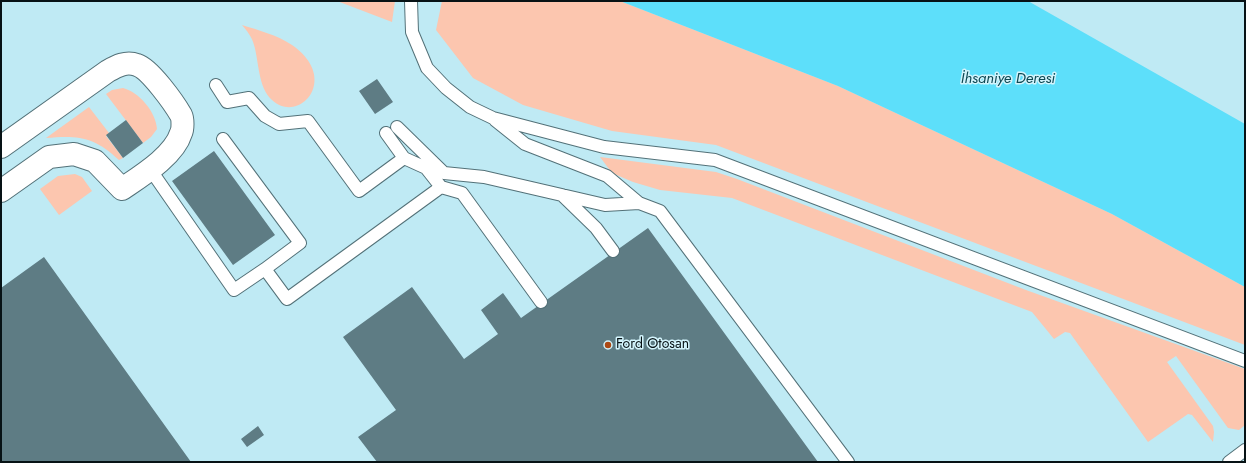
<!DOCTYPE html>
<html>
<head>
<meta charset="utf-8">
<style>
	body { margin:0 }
	#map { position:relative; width:1246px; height:463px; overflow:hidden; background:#d3f4fc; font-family:Jost,sans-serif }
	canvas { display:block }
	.frame { position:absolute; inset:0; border:2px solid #071215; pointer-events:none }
</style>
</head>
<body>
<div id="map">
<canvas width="1246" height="463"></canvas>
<div class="frame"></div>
</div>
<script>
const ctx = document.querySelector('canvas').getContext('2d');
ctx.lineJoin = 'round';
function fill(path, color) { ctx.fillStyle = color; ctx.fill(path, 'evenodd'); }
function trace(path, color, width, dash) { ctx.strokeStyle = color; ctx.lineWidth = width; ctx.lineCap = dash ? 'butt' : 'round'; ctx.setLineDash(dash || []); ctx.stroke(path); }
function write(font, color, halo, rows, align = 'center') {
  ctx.font = font + ' Jost,sans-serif'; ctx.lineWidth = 3; ctx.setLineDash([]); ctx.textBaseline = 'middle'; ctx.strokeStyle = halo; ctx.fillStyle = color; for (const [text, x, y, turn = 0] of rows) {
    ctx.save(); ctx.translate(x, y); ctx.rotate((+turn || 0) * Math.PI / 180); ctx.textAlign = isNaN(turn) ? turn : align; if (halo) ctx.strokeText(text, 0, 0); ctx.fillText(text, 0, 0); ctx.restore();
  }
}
fill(new Path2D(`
	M 1,1 L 1245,1 L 1245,462 L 1,462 Z`), '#bfeaf4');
fill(new Path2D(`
	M 337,1 L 395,1 L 392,22 Z
	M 442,1 L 620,1 L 838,86 L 1112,214 L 1245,287 L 1245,345 L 716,145 L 612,131 L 523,105 L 473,78 L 436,30 Z
	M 242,25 C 258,30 277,35 292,45 C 341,79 299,125 272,100 C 258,88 259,61 254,45 C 252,37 247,31 242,25 Z
	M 123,88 C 139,92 156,112 157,129 L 151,137 L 143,143 L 106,94 L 112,90 Z
	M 89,107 L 109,133 L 106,136 L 123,158 L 119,160 C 95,137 78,135 46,138 Z
	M 600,157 L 716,172 L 737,179 L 1026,290 L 1245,369 L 1245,425 L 1239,430 L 1228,428 L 1176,356 L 1167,362 L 1213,426 L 1214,432 L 1213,442 L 1192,415 L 1188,414 L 1148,442 L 1070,333 L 1065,332 L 1054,339 L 1032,312 L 732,198 L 660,190 L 633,182 L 612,173 Z
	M 75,174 L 82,177 L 92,191 L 59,215 L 40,189 L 58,176 Z`), '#fcc6af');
fill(new Path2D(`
	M 620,1 L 1028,1 L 1245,124 L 1245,287 L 1112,214 L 838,86 Z`), '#5ddffa');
fill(new Path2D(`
	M 377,79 L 393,102 L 375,114 L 359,91 Z
	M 126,120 L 143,143 L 123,158 L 106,135 Z
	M 214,151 L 275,235 L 233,265 L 172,181 Z
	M 648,228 L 818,462 L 377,462 L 358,437 L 396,410 L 343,337 L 412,287 L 464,359 L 498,334 L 481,310 L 503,293 L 521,318 Z
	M 44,257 L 191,462 L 1,462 L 1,288 Z
	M 258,426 L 264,435 L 247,447 L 241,439 Z`), '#5e7c84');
const lane = new Path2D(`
	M 411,1 L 412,32 L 427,68 L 446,88 L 470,107 L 493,118 L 604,147 L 715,160 L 1245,361
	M 216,85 L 227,102 L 249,98 L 265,116 L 279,124 L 308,121 L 359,191 L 404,158 L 386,133
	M 495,120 L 525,144 L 607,176 L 639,203 L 660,211 L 848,462
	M 397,127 L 444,173 L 484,177 L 605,205 L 639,203
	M 223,139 L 300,243 L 265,269 L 287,299 L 441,187
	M 404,158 L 426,168 L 441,187 L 462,193 L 541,302
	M 150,169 L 234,290 L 265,269
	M 562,195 L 596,228 L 613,251
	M 1229,462 L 1245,450`);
const street = new Path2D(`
	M 1,147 L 108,71 C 117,66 126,61 137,65 C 150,69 174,103 181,115 C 183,119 183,129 181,133 C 174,156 141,176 122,189 L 95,161 L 74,154 L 49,157 L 1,191`);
trace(lane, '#537178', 14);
trace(street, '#537178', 24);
trace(lane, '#fff', 12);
trace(street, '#fff', 22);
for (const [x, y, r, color] of [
	[608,345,4,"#ac4914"]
]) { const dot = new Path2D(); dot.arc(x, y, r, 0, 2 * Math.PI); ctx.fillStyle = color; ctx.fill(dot); trace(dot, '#d3f4fc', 1.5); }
write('14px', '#071215', '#d3f4fc', [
	["Ford Otosan",616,345]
], 'left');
write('italic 15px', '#0e4954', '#d3f4fc', [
	["İhsaniye Deresi",1008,79]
]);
</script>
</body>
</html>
